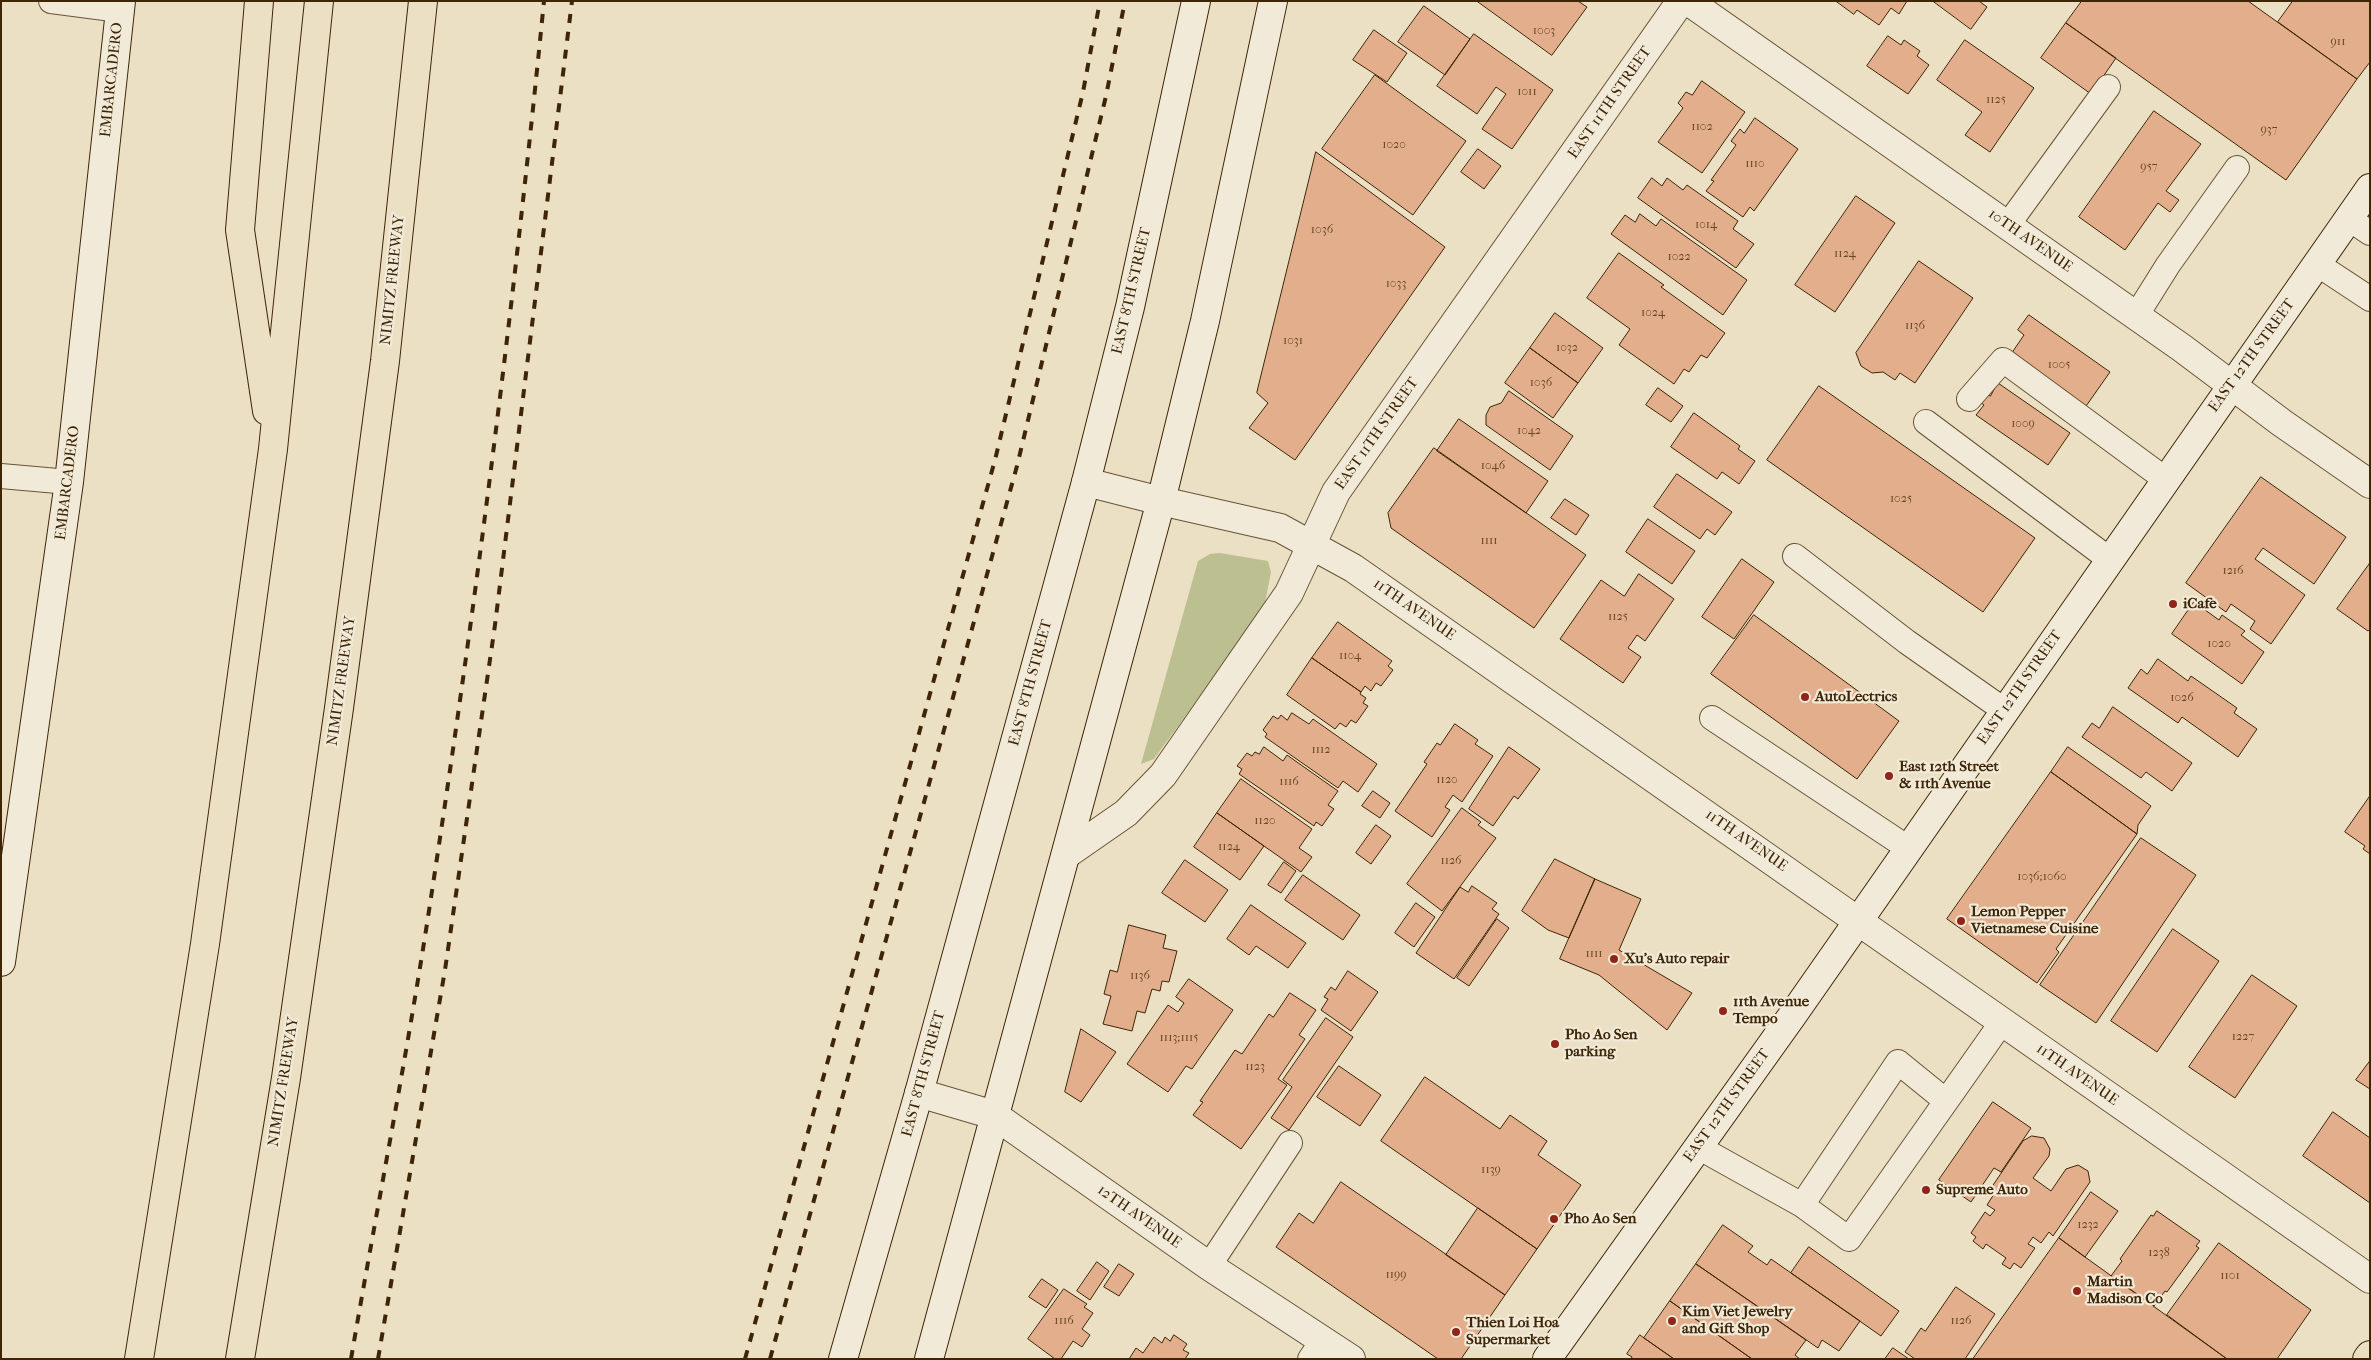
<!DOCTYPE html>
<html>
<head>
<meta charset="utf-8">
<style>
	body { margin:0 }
	#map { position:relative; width:2371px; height:1360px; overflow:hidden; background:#ebdfc4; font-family:"IM FELL French Canon",serif }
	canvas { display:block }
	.frame { position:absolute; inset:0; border:2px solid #3d2505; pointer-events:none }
</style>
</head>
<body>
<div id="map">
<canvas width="2371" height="1360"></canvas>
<div class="frame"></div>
</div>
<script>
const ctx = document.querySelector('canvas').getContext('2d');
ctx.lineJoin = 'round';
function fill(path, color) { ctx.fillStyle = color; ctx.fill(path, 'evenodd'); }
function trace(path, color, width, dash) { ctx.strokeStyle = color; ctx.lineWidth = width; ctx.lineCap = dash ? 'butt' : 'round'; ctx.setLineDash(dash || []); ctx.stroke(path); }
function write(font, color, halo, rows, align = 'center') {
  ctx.font = font + ' "IM FELL French Canon",serif'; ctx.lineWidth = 4.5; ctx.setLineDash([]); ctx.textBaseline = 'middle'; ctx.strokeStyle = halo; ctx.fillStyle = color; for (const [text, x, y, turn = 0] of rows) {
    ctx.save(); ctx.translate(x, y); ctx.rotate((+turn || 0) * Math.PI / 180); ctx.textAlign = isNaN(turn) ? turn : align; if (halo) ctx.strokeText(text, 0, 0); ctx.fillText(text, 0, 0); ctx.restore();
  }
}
fill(new Path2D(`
	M 1220,553 L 1268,561 L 1271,572 L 1264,608 L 1154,759 L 1141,764 L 1198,561 L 1210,554 Z`), '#bcc091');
const building = new Path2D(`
	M 1477,1 L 1578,1 L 1587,7 L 1552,55 Z
	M 1836,1 L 1907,1 L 1899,14 L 1891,8 L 1879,25 L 1857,10 L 1854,14 Z
	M 1933,1 L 1979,1 L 1987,7 L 1971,29 Z
	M 2082,1 L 2248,1 L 2357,79 L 2286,180 L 2066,23 Z
	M 2293,1 L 2370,1 L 2370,62 L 2357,79 L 2278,22 Z
	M 1424,6 L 1470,39 L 1445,75 L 1398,42 Z
	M 2066,23 L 2116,58 L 2091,94 L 2041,58 Z
	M 1374,30 L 1407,53 L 1387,82 L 1353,60 Z
	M 1474,34 L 1553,90 L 1512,149 L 1482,129 L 1506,94 L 1496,87 L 1477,114 L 1437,86 Z
	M 1888,36 L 1901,45 L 1904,40 L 1920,51 L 1917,56 L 1929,65 L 1908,94 L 1867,66 Z
	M 1965,40 L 2034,88 L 1990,152 L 1965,135 L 1982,112 L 1937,80 Z
	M 1375,75 L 1466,141 L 1413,215 L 1322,149 Z
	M 1702,81 L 1745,112 L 1702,173 L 1658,142 L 1683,108 L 1678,103 L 1686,92 L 1692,95 Z
	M 2154,111 L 2201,144 L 2166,191 L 2179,200 L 2170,212 L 2158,203 L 2125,250 L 2079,217 Z
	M 1755,118 L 1798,149 L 1754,211 L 1750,207 L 1743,217 L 1706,191 L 1714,181 L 1711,180 L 1736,145 L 1731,141 L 1740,129 L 1744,133 Z
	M 1478,149 L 1501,166 L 1484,189 L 1461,172 Z
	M 1316,152 L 1445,247 L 1295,460 L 1249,428 L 1268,403 L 1257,393 Z
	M 1652,178 L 1662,186 L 1667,178 L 1683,190 L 1687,185 L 1738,221 L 1733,229 L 1754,244 L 1736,268 L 1638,198 Z
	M 1856,196 L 1895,223 L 1835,312 L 1795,285 Z
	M 1640,214 L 1656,226 L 1661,219 L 1747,280 L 1723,315 L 1611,234 L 1625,215 L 1635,222 Z
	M 1619,253 L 1664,285 L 1661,287 L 1725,333 L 1707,358 L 1701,355 L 1689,372 L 1684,369 L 1674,384 L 1619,345 L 1630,329 L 1587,298 Z
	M 1919,261 L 1973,298 L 1915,383 L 1900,373 L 1895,380 L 1883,372 L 1872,373 L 1861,366 L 1856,353 Z
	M 1555,313 L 1603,348 L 1578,383 L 1530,348 Z
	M 2029,315 L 2110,372 L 2084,409 L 2009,357 L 2024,335 L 2018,330 Z
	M 1530,348 L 1578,383 L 1553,418 L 1505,383 Z
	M 1998,383 L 2070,433 L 2048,465 L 1976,415 L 1984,405 L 1976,399 L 1982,391 L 1990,396 Z
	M 1819,386 L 2035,538 L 1983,612 L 1767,460 Z
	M 1658,388 L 1683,406 L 1671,422 L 1646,405 Z
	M 1509,391 L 1573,436 L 1550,470 L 1486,425 L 1486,415 L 1490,407 L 1501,403 Z
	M 1694,413 L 1740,446 L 1738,449 L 1755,461 L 1739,484 L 1722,472 L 1717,479 L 1671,447 Z
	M 1459,419 L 1548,481 L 1526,513 L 1437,451 Z
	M 1434,448 L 1586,555 L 1534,628 L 1391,528 L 1388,513 Z
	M 1677,474 L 1732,512 L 1715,535 L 1707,529 L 1700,539 L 1654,507 Z
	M 2261,477 L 2346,537 L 2314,584 L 2263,548 L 2255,559 L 2305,595 L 2271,644 L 2250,629 L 2255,621 L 2231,604 L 2226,612 L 2186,583 Z
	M 1565,499 L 1589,515 L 1576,535 L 1551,518 Z
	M 1648,519 L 1695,551 L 1672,584 L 1626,552 Z
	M 1742,559 L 1774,582 L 1734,639 L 1702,617 Z
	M 2370,563 L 2370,629 L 2368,631 L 2337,609 Z
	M 1639,574 L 1674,599 L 1645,641 L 1637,635 L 1628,648 L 1641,657 L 1623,683 L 1560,639 L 1601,580 L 1624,596 Z
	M 2194,602 L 2219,620 L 2222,615 L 2245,631 L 2241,635 L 2264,652 L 2242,684 L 2172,634 Z
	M 1754,615 L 1899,721 L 1857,779 L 1711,674 Z
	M 1338,622 L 1392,661 L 1388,666 L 1393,670 L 1381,686 L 1376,683 L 1371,691 L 1365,686 L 1361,692 L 1312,658 Z
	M 1312,658 L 1361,692 L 1360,694 L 1366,698 L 1363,703 L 1368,706 L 1356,723 L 1351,720 L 1346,727 L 1340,723 L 1335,729 L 1287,695 Z
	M 2158,659 L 2188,681 L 2191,676 L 2237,708 L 2234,713 L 2257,729 L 2238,757 L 2182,717 L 2178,723 L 2128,688 L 2141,669 L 2147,674 Z
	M 2113,707 L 2192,763 L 2172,791 L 2146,772 L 2141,778 L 2082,737 L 2092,723 L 2099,728 Z
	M 1292,713 L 1309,724 L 1313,719 L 1377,764 L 1358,792 L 1343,781 L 1338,788 L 1265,737 L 1267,734 L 1263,730 L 1273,716 L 1278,719 L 1281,715 L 1287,720 Z
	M 1455,724 L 1478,740 L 1475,744 L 1493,756 L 1462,802 L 1453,795 L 1445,807 L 1450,810 L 1432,837 L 1395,811 L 1427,764 L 1424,762 L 1437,743 L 1440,745 Z
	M 1264,747 L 1283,761 L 1287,755 L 1338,791 L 1328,805 L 1334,809 L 1322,826 L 1316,822 L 1314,826 L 1239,774 L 1242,769 L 1237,766 L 1247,753 L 1252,756 L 1255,752 L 1259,754 Z
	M 1509,747 L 1540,769 L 1518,799 L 1514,796 L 1493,826 L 1469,809 Z
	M 2068,747 L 2151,806 L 2138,825 L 2137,834 L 2051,772 Z
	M 2051,772 L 2137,834 L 2056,949 L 2059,952 L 2037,983 L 1947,919 Z
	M 1241,779 L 1312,829 L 1299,848 L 1312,857 L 1301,872 L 1217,813 Z
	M 1373,791 L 1390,803 L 1380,818 L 1362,806 Z
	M 2370,796 L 2370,854 L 2363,849 L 2365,846 L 2345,832 Z
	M 1462,808 L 1481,822 L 1478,825 L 1496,838 L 1442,911 L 1407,884 Z
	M 1217,813 L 1264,846 L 1240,880 L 1194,847 Z
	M 1376,825 L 1391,836 L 1371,864 L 1356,853 Z
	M 2141,838 L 2196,875 L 2096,1023 L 2040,985 Z
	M 1555,859 L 1595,879 L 1569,938 L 1548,930 L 1522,911 Z
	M 1185,860 L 1228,890 L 1205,922 L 1162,893 Z
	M 1284,862 L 1296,871 L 1281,893 L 1268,885 Z
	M 1303,875 L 1360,915 L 1343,940 L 1285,900 Z
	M 1595,879 L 1641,899 L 1619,950 L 1692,993 L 1667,1030 L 1599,975 L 1560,959 Z
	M 1472,886 L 1497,903 L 1492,909 L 1499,914 L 1454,979 L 1416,953 L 1460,887 L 1468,892 Z
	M 1416,903 L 1435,917 L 1414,947 L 1395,933 Z
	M 1251,905 L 1306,943 L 1288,968 L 1256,946 L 1249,955 L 1227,939 Z
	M 1497,919 L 1509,928 L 1469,986 L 1457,978 Z
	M 1129,925 L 1166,935 L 1163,948 L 1177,951 L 1169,982 L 1162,981 L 1160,991 L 1152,989 L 1145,1013 L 1137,1011 L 1132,1031 L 1103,1024 L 1111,996 L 1104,994 L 1110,970 L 1117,972 Z
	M 2173,929 L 2219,961 L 2157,1052 L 2111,1021 Z
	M 1348,971 L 1378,992 L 1351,1031 L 1321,1010 L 1328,999 L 1324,997 L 1331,987 L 1335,990 Z
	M 2252,975 L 2297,1006 L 2235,1098 L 2189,1067 Z
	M 1189,979 L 1233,1010 L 1192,1069 L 1186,1066 L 1168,1092 L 1127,1064 L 1168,1005 L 1178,1012 L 1184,1003 L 1176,997 Z
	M 1290,993 L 1316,1010 L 1299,1035 L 1305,1039 L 1278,1079 L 1287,1085 L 1241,1149 L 1193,1115 L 1203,1102 L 1200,1101 L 1235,1050 L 1242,1054 L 1269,1014 L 1273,1017 Z
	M 1326,1018 L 1353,1037 L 1289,1130 L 1271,1118 L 1292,1087 L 1283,1080 Z
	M 1081,1029 L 1116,1052 L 1081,1102 L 1065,1092 Z
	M 2370,1061 L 2370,1089 L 2356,1080 Z
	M 1339,1066 L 1381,1095 L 1360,1126 L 1317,1097 Z
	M 1425,1077 L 1500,1129 L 1510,1115 L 1547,1141 L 1538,1155 L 1581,1185 L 1537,1249 L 1381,1141 Z
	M 1993,1102 L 2031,1128 L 2001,1172 L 1994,1168 L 1971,1202 L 1939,1180 Z
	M 2333,1112 L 2370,1138 L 2370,1203 L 2303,1156 Z
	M 2032,1136 L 2044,1138 L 2050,1149 L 2049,1156 L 2033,1178 L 2051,1191 L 2066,1169 L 2078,1165 L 2088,1171 L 2090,1182 L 2053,1236 L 2049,1232 L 2041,1243 L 2033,1237 L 2028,1244 L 2035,1248 L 2021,1268 L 2014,1263 L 2010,1269 L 2002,1264 L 2006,1258 L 1986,1244 L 1983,1249 L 1973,1241 L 1976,1237 L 1971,1233 L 1985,1212 L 1990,1216 L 1995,1210 L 1987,1205 L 1994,1194 L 1989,1191 L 2023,1141 Z
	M 1341,1182 L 1505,1295 L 1461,1359 L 1438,1359 L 1276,1247 L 1299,1213 L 1313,1223 Z
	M 2091,1192 L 2118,1211 L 2085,1257 L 2059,1238 Z
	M 1478,1208 L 1537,1249 L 1505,1295 L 1446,1255 Z
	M 2157,1211 L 2200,1241 L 2196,1246 L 2199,1248 L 2167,1292 L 2165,1291 L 2154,1306 L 2111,1276 L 2122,1261 L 2120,1259 L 2151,1215 L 2153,1216 Z
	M 1723,1225 L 1753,1246 L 1748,1252 L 1767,1265 L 1771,1259 L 1860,1321 L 1839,1351 L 1822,1340 L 1818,1348 L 1696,1264 Z
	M 2059,1238 L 2085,1257 L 2227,1359 L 1973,1359 Z
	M 2219,1243 L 2311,1310 L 2277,1359 L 2227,1359 L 2167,1315 Z
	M 1809,1247 L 1899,1311 L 1881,1336 L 1791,1273 Z
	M 1097,1262 L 1109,1271 L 1090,1300 L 1077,1291 Z
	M 1119,1264 L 1134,1274 L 1119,1296 L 1104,1287 Z
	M 1696,1264 L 1806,1340 L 1795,1355 L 1800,1359 L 1752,1359 L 1670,1301 Z
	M 1042,1279 L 1058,1290 L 1046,1308 L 1029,1297 Z
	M 1956,1287 L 1995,1314 L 1965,1359 L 1915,1359 L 1905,1352 L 1921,1328 L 1925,1331 Z
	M 1064,1289 L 1087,1304 L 1084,1307 L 1093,1313 L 1082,1329 L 1090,1335 L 1082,1347 L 1073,1341 L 1061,1359 L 1055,1359 L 1028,1339 Z
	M 1670,1301 L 1752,1359 L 1674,1359 L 1644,1338 Z
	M 1174,1335 L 1187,1344 L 1183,1350 L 1189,1353 L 1185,1359 L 1129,1359 L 1136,1348 L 1143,1353 L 1154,1337 L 1162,1343 L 1165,1337 L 1170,1341 Z
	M 1640,1335 L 1644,1338 L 1674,1359 L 1631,1359 L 1632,1357 L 1627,1354 Z
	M 1893,1348 L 1909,1359 L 1885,1359 Z`);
fill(building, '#e3ae8b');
trace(building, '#3d2505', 1);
const service = new Path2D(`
	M 51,1 L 120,10
	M 2348,218 L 2370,233
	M 2007,226 L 2108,87
	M 2317,264 L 2370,299
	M 2136,316 L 2168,265 L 2237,168
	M 1969,399 L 2003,360 L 2165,479
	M 1926,422 L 2109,559
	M 1,476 L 69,482
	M 1795,556 L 1907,642 L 2004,710
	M 1712,718 L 1908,848
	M 1698,1147 L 1802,1205 L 1849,1239 L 2002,1022
	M 1802,1205 L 1898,1062 L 1946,1101
	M 1209,1266 L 1290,1143
	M 1310,1359 L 1323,1340`);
const minor = new Path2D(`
	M 1688,1 L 2182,348 L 2282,423 L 2370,484
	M 1086,482 L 1161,501 L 1280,528 L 1353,568 C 1692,804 2031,1041 2370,1279
	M 1067,854 L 1126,813 L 1163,775 L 1289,593 L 1336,492 L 1681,1`);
const tertiary = new Path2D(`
	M 919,1093 L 994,1115 L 1209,1266 L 1351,1359`);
const secondary = new Path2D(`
	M 1,962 L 69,482 L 121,1
	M 843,1359 L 919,1093 L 1086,482 L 1130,307 L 1196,1
	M 929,1359 L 1161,501 L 1205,321 L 1273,1
	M 1547,1359 L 1792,1016 L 2370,188`);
const primary = new Path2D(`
	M 2367,1359 L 2370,1355`);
const motorway = new Path2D(`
	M 259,1 L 240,230 L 267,411
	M 139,1359 L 205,944 L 273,449 L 319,1
	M 240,1359 L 286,1078 L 339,708 L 385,361 L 423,1`);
trace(service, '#685435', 26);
trace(minor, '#685435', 30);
trace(tertiary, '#685435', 30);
trace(secondary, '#3d2505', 30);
trace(primary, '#3d2505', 30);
trace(motorway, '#3d2505', 30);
trace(service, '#f2ead9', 24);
trace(minor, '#f2ead9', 28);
trace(tertiary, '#f2ead9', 28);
trace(secondary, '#f2ead9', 28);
trace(primary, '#ebdfc4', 28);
trace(motorway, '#ebdfc4', 28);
trace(new Path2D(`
	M 351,1359 C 377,1207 407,1056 430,904 C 476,604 514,303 544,1
	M 378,1359 L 445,970 L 495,625 L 572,1
	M 745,1359 L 995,460 L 1083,92 L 1100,1
	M 770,1359 L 1017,466 L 1106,96 L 1125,1`), '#3d2505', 4, [9, 9]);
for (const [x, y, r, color] of [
	[2173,604,5,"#8f2418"],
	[1805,697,5,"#8f2418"],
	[1889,776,5,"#8f2418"],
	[1961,921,5,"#8f2418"],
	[1614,959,5,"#8f2418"],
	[1723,1011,5,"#8f2418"],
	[1555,1044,5,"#8f2418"],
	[1926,1190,5,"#8f2418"],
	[1554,1219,5,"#8f2418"],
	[2077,1291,5,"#8f2418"],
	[1672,1321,5,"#8f2418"],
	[1456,1332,5,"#8f2418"]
]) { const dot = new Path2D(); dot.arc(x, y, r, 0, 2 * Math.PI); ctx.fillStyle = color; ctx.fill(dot); trace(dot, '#f2ead9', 2); }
write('12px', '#664726', null, [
	["1003",1544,31],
	["911",2338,42],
	["1011",1527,92],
	["1125",1996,100],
	["1102",1702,127],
	["937",2269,130],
	["1020",1394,145],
	["1110",1755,164],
	["957",2149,167],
	["1014",1706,225],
	["1036",1322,230],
	["1124",1845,254],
	["1022",1679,257],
	["1033",1396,284],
	["1024",1653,313],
	["1136",1915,326],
	["1031",1293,341],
	["1032",1567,348],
	["1005",2059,365],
	["1036",1541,383],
	["1009",2023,424],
	["1042",1529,431],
	["1046",1493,466],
	["1025",1901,499],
	["1111",1489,541],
	["1216",2233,571],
	["1125",1618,617],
	["1020",2219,644],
	["1104",1350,656],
	["1026",2182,698],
	["1112",1321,750],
	["1120",1447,780],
	["1116",1289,782],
	["1120",1265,821],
	["1124",1229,847],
	["1126",1451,861],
	["1036;1060",2042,877],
	["1111",1594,954],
	["1136",1140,976],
	["1227",2243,1037],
	["1113;1115",1179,1038],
	["1123",1255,1067],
	["1139",1491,1170],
	["1232",2088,1225],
	["1238",2159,1253],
	["1199",1396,1275],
	["1101",2230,1276],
	["1116",1064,1321],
	["1126",1961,1321]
]);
write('15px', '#3d2505', '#f2ead9', [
	["EMBARCADERO",112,80,-84],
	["EAST 11TH STREET",1610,103,-55],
	["10TH AVENUE",2030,241,35],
	["NIMITZ FREEWAY",393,280,-84],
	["EAST 8TH STREET",1132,291,-77],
	["EAST 12TH STREET",2252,356,-54],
	["EAST 11TH STREET",1377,434,-55],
	["EMBARCADERO",68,483,-83],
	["11TH AVENUE",1414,610,35],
	["NIMITZ FREEWAY",342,681,-82],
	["EAST 8TH STREET",1031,683,-75],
	["EAST 12TH STREET",2020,688,-55],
	["11TH AVENUE",1746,841,35],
	["EAST 8TH STREET",924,1074,-75],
	["11TH AVENUE",2077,1075,35],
	["NIMITZ FREEWAY",284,1082,-81],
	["EAST 12TH STREET",1727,1106,-54],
	["12TH AVENUE",1139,1217,35]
]);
write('bold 15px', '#3d2505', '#f2ead9', [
	["iCafe",2183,604],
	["AutoLectrics",1815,697],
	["East 12th Street",1899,767],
	["& 11th Avenue",1899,784],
	["Lemon Pepper",1971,912],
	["Vietnamese Cuisine",1971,929],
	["Xu's Auto repair",1624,959],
	["11th Avenue",1733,1002],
	["Tempo",1733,1019],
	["Pho Ao Sen",1565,1035],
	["parking",1565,1052],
	["Supreme Auto",1936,1190],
	["Pho Ao Sen",1564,1219],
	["Martin",2087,1282],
	["Madison Co",2087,1299],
	["Kim Viet Jewelry",1682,1312],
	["and Gift Shop",1682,1329],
	["Thien Loi Hoa",1466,1323],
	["Supermarket",1466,1340]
], 'left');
</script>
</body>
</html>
